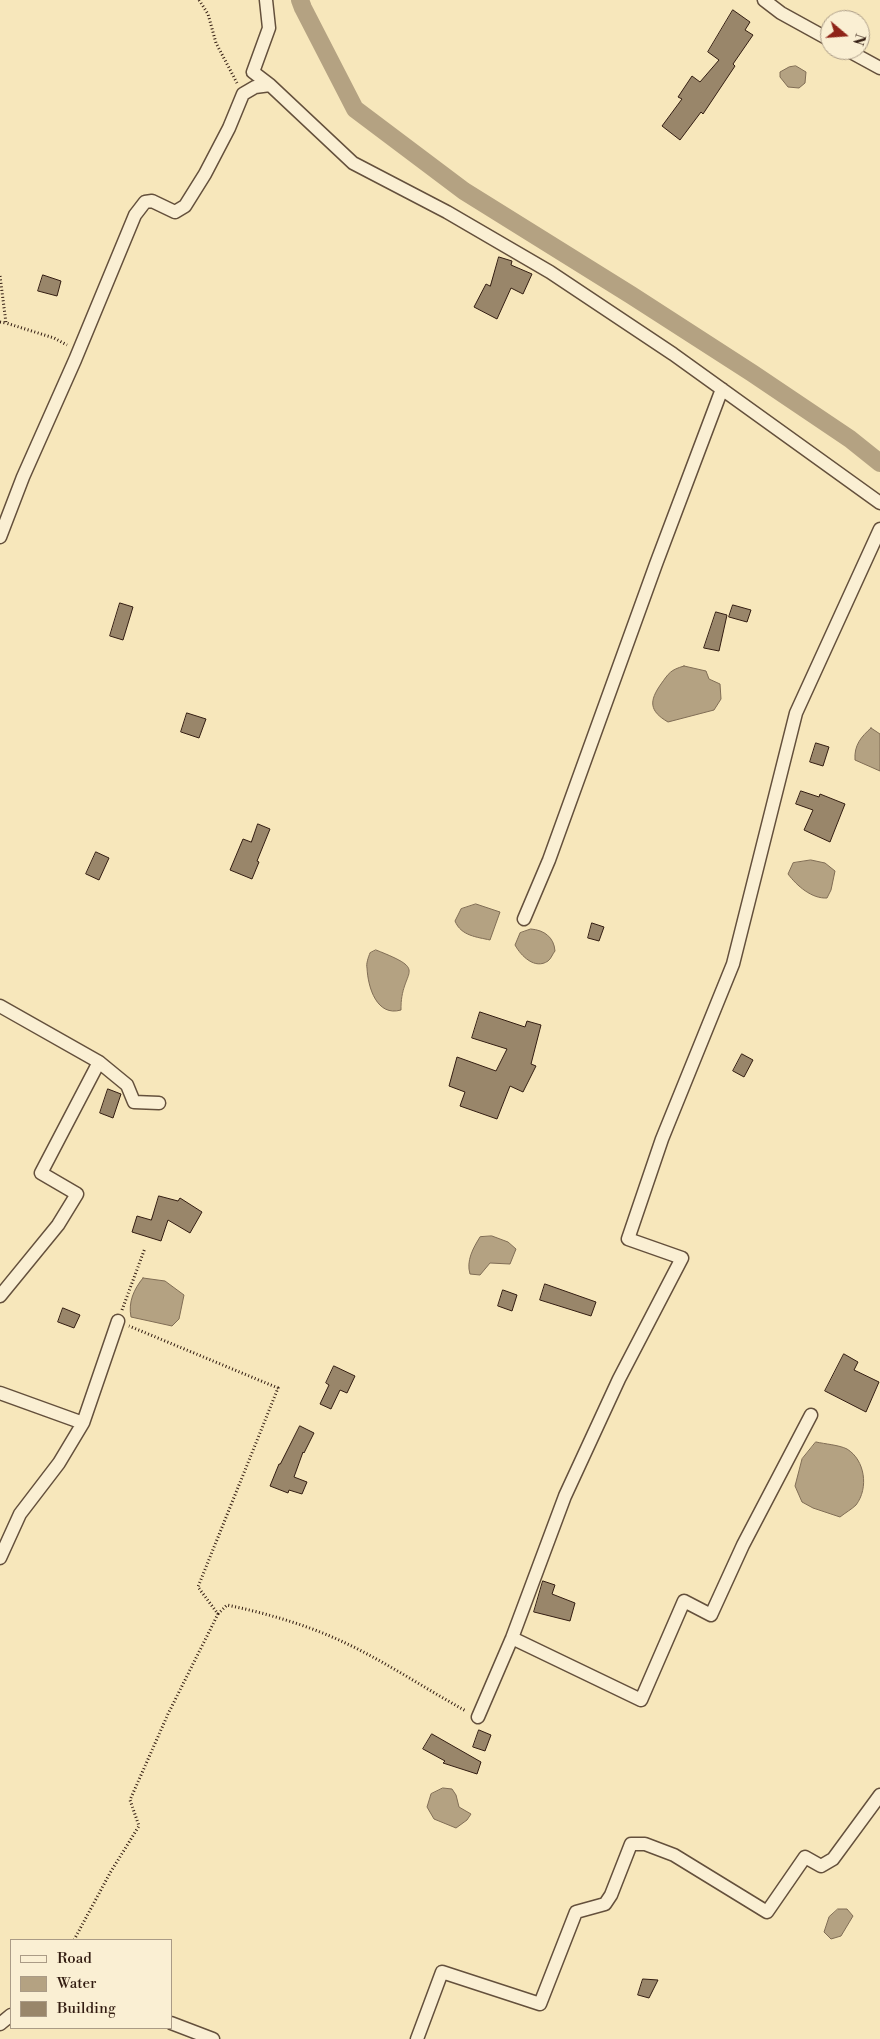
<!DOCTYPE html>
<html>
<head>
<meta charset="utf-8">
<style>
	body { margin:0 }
	#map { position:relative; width:880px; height:2039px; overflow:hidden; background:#f7e7bb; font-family:"Libre Bodoni",serif }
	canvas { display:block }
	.legend { position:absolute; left:10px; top:1939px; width:162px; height:90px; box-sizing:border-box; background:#faefd3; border:1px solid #aa9b86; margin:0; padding:6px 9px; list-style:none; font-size:15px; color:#331d12 }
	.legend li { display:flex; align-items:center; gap:10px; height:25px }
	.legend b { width:25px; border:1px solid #aa9b86 }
	.north { position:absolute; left:820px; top:10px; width:50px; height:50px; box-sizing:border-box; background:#faefd3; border:1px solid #aa9b86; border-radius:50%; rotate:108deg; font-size:14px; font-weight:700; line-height:20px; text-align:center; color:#331d12 }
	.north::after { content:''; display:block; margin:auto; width:18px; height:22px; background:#8f2418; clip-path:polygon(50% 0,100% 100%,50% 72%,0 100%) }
</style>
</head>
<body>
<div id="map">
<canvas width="880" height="2039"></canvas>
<ul class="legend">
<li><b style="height:6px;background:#faefd3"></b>Road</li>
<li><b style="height:14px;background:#b4a282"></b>Water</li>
<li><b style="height:14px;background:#99866a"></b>Building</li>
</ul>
<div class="north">N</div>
</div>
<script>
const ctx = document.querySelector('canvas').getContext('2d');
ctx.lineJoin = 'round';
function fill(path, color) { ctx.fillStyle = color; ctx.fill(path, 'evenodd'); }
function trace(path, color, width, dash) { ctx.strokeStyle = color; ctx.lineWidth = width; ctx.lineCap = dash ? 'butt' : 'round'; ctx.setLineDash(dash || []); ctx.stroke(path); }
const water = new Path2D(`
	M 796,66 L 806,72 L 805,83 L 799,88 L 788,87 L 780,77 L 780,72 L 789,67 Z
	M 684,666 L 706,671 L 709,679 L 720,684 L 721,699 L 714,710 L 668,722 C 649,711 649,701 661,684 C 669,673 670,670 684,666 Z
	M 871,728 L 880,734 L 880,771 L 855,760 C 854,745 861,737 871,728 Z
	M 811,860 L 825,863 L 835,871 L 831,890 L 827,898 C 812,899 797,886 788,874 L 793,863 Z
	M 476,904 L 500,912 L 490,940 C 477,937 461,936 455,921 L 461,909 Z
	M 531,929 C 544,930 554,937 555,951 C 553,953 551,959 548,961 C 535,970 521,956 515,945 L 520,933 Z
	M 376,950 C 432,972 400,968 401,1010 C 377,1017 368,988 367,968 C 366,964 368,958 370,953 Z
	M 492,1236 L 508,1242 L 516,1249 L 510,1264 L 490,1263 L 480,1275 L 470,1274 C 466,1261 473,1248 480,1237 Z
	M 143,1278 L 165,1281 L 184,1295 L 179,1319 L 172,1326 L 131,1317 C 128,1302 134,1289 143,1278 Z
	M 816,1442 C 825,1444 839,1445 847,1449 C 865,1460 869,1488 856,1505 C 852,1509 845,1513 840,1517 L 813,1508 L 802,1502 L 795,1486 L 802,1459 Z
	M 443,1788 L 452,1789 L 456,1795 L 459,1807 L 471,1814 L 467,1820 L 456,1828 L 434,1819 L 427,1807 L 431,1794 Z
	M 838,1909 L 847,1909 L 853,1916 L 841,1936 L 831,1939 L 824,1932 L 829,1917 Z`);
fill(water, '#b4a282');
trace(water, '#806d55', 1);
trace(new Path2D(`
	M 300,0 L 303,8 L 355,109 L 464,191 L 631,295 L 752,373 L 850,439 L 880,463`), '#b4a282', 18);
const building = new Path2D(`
	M 733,10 L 750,22 L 745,30 L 753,35 L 733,64 L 735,66 L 703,114 L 701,112 L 680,140 L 662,126 L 682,99 L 678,97 L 692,76 L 700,82 L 719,60 L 708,52 Z
	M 499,257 L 512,261 L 511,265 L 532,274 L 523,294 L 511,288 L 497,319 L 474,307 L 486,284 L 490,286 Z
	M 43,275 L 61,281 L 57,296 L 38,291 Z
	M 120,603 L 133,607 L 123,640 L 110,636 Z
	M 733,605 L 751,610 L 747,622 L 729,617 Z
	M 716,612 L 727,615 L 719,651 L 704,648 Z
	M 187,713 L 206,719 L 199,738 L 181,732 Z
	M 816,743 L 829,747 L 823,766 L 810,762 Z
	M 801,791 L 819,797 L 820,794 L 845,804 L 830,842 L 804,830 L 813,810 L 796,804 Z
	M 258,824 L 270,829 L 257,861 L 259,862 L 252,879 L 230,870 L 243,839 L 251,842 Z
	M 96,852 L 109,858 L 99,880 L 86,874 Z
	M 592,923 L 604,927 L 599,941 L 588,938 Z
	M 480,1012 L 525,1027 L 527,1021 L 541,1025 L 531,1064 L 536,1066 L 523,1092 L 510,1086 L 497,1119 L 460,1106 L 465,1092 L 449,1086 L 457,1057 L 496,1071 L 507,1049 L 472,1038 Z
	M 742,1054 L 753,1060 L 744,1077 L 733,1071 Z
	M 108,1089 L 121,1094 L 113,1118 L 100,1113 Z
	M 159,1196 L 178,1201 L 180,1198 L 202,1212 L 190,1233 L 168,1220 L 161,1241 L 132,1232 L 137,1216 L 151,1220 Z
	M 545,1284 L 596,1302 L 591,1316 L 540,1300 Z
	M 503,1290 L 517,1295 L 512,1311 L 498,1306 Z
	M 63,1308 L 80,1315 L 74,1328 L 58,1322 Z
	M 844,1354 L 858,1362 L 854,1370 L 879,1382 L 866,1412 L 825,1391 Z
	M 334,1366 L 355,1376 L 347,1393 L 340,1390 L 331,1409 L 320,1404 L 329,1385 L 326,1383 Z
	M 300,1426 L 314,1433 L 304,1453 L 303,1452 L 294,1477 L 307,1482 L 302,1494 L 289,1490 L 288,1493 L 270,1486 L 279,1464 L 280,1464 Z
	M 543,1581 L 555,1585 L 552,1594 L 575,1603 L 570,1621 L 534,1612 Z
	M 479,1730 L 491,1735 L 485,1751 L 473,1747 Z
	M 432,1734 L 481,1762 L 477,1774 L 443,1763 L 445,1761 L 423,1749 Z
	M 643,1979 L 658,1980 L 649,1998 L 638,1995 Z`);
fill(building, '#99866a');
trace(building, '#331d12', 1);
const street = new Path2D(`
	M 266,0 L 269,28 L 253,72 L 270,85 L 353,163 L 447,212 L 550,272 L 673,354 L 880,503
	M 764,0 L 781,13 L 830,40
	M 847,50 L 880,68
	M 0,537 L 23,477 L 75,360 L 135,215 L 145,202 L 152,201 L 175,212 L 185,206 L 205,174 L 229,128 L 243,94 L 255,87 L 270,85
	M 524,919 L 549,860 L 656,564 L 722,389
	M 0,1006 L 99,1062 L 127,1085 L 134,1102 L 159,1103
	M 0,1296 L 58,1225 L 77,1194 L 41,1173 L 99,1062
	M 0,1393 L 83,1423 L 118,1321
	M 0,1558 L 20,1514 L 59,1463 L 83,1423
	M 512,1638 L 641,1700 L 684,1601 L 711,1615 L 743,1545 L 811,1415
	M 478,1717 L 512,1638 L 565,1496 L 619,1379 L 682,1258 L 628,1239 L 662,1139 L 733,964 L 796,713 L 880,529
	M 171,2023 L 213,2039
	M 0,2024 L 11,2015
	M 417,2039 L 442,1972 L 540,2004 L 576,1912 L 605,1904 L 611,1895 L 631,1844 L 645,1844 L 674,1855 L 767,1912 L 805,1857 L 821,1866 L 833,1859 L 880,1795`);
trace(street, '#64503c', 15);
trace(new Path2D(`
	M 199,0 L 208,14 L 216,43 L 237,83
	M 0,276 L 6,323 L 54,338 L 67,345
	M 0,322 L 6,323
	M 122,1310 L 145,1248
	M 218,1614 L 227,1605 C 265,1613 304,1624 339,1640 C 383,1660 424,1688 466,1711
	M 74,1940 L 110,1873 L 139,1826 L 130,1800 L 168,1714 L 218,1614 L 198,1587 L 278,1388 L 129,1326`), '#331d12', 3, [1, 2.5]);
trace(street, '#faefd3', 12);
</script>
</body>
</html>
